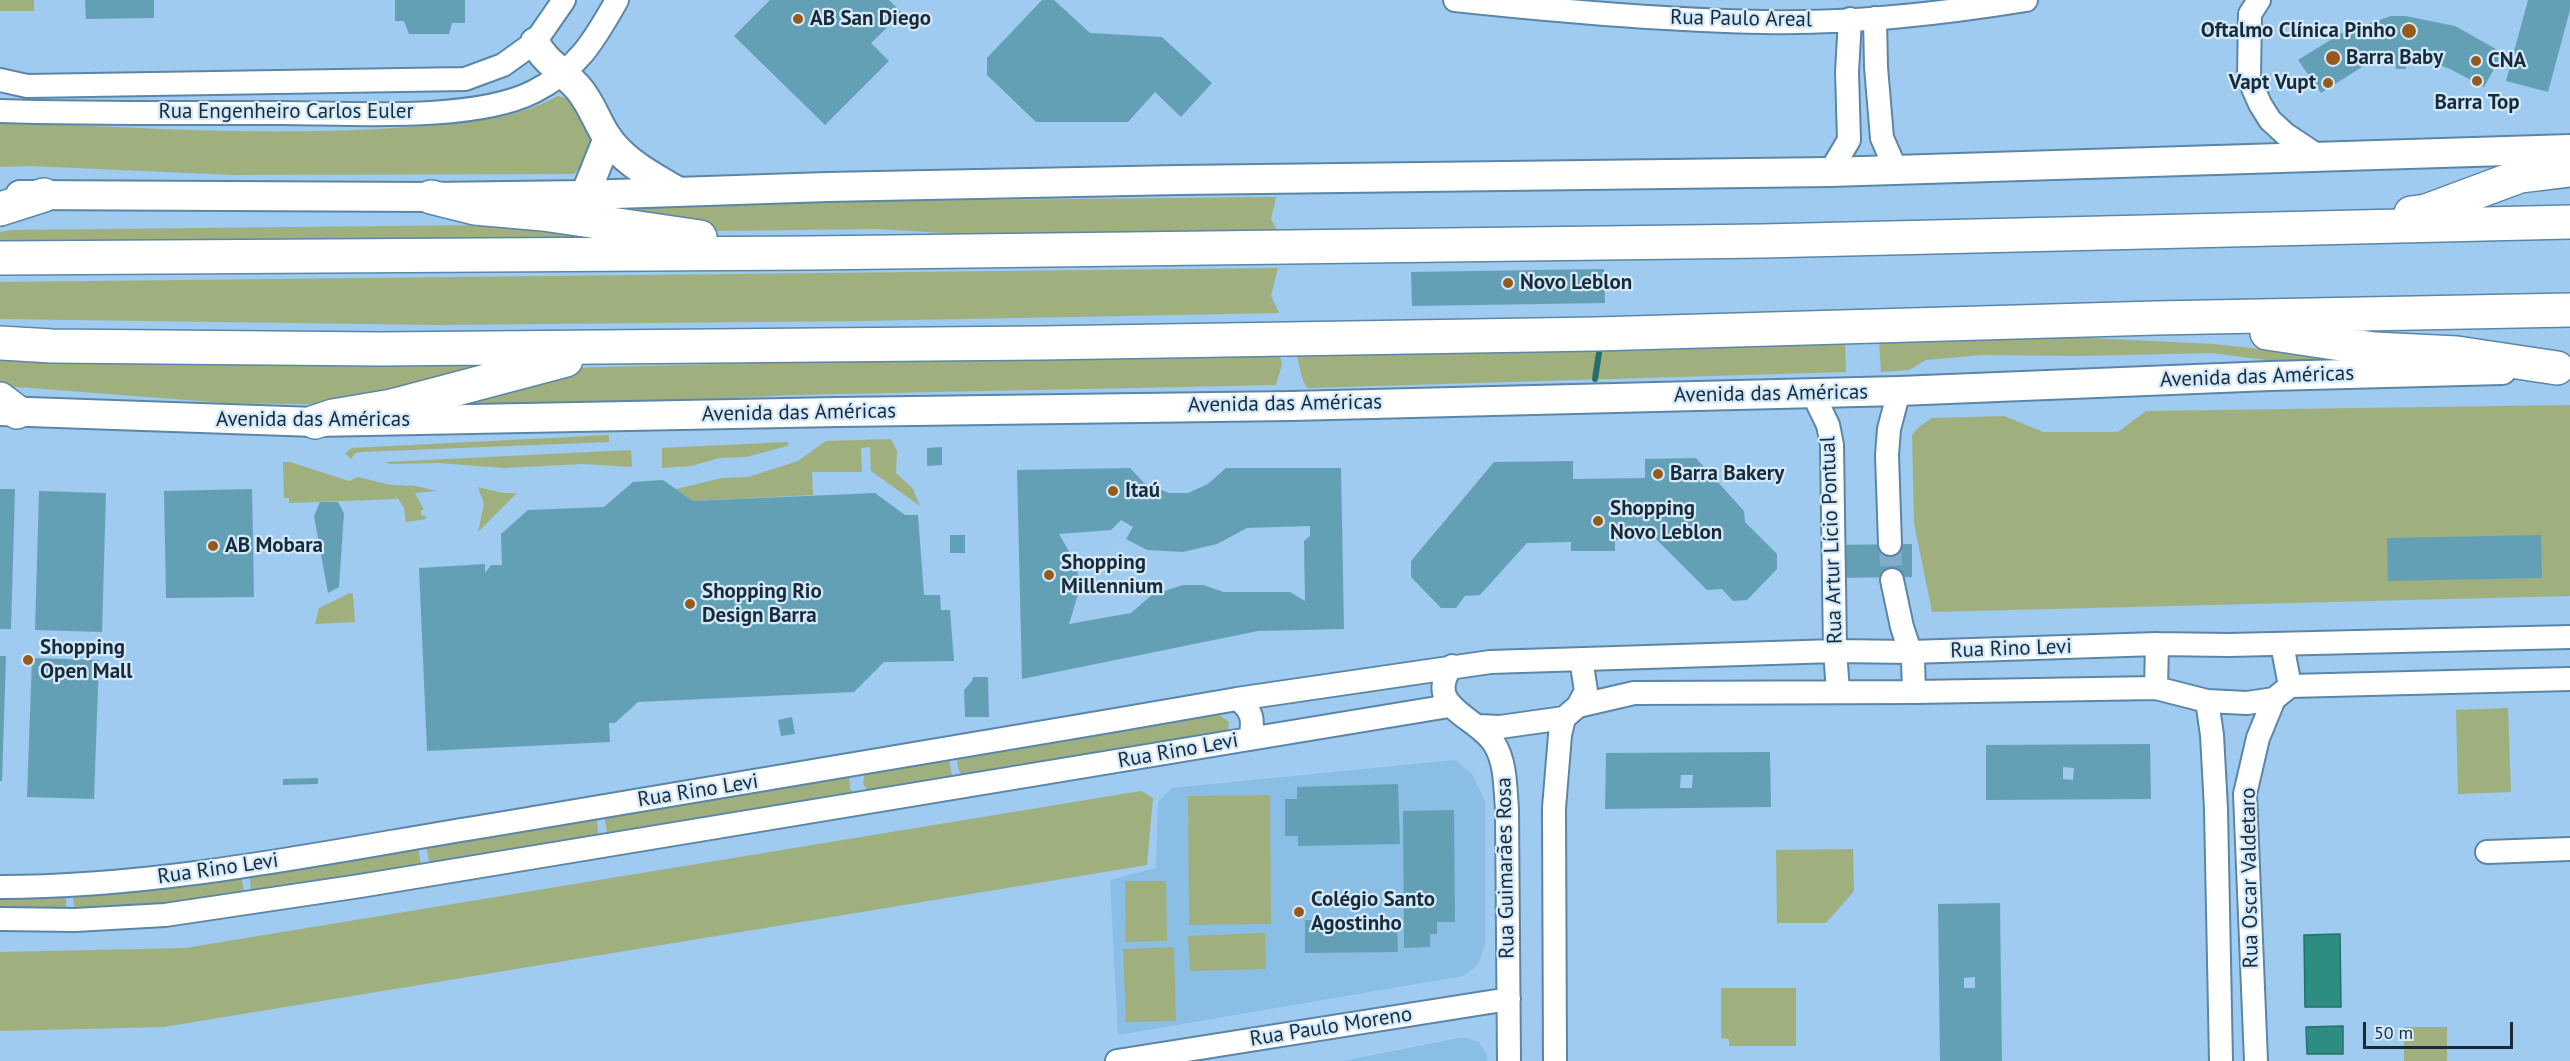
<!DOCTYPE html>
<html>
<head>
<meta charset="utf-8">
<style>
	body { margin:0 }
	#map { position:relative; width:2570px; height:1061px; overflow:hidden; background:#9ecbef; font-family:"PT Sans",sans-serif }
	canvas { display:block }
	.scale { position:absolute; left:2363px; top:1022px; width:150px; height:27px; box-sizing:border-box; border:3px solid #192b39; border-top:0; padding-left:8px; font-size:18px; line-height:21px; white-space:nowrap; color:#192b39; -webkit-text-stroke:4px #d3e9fc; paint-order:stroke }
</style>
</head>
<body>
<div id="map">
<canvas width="2570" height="1061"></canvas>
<div class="scale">50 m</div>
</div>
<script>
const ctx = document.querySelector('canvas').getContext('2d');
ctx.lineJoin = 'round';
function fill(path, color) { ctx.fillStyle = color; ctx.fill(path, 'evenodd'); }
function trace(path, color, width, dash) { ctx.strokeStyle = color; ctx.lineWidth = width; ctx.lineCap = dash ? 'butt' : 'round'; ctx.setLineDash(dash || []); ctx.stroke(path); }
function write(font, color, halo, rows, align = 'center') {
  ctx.font = font + ' "PT Sans",sans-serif'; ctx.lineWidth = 4.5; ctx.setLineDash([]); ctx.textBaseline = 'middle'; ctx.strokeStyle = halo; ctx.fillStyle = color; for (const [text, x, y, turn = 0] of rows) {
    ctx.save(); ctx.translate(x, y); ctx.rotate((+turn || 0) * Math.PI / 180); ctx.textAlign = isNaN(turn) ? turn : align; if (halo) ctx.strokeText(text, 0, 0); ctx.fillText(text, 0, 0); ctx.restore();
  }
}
fill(new Path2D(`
	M 1455,760 L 1472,774 L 1485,801 L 1485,944 L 1478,965 L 1463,976 L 1118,1035 L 1110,880 L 1156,868 L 1158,802 L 1172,788 Z
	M 1464,1037 L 1479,1042 L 1487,1055 L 1487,1061 L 1343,1061 Z`), '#8bbee5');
fill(new Path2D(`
	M 0,0 L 34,0 L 34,11 L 0,11 Z
	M 558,96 L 573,100 L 598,139 L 589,159 L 574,174 L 234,175 L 30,166 L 0,167 L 0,121 C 136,128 272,137 409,127 C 462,123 510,122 558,96 Z
	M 1276,197 L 1271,219 L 1281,237 L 1024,238 L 878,229 L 718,231 L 562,209 L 784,202 Z
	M 480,225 L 536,226 L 670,239 L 0,248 L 0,232 L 12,230 Z
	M 1278,268 L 1271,296 L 1279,313 L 861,321 L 438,325 L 0,319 L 0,282 Z
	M 2005,334 L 2214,344 L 2354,359 L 2274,361 L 2211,353 L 2077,356 L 1982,355 L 1926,360 L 1909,370 L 1881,372 L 1879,341 L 1845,341 L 1846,372 L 1307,388 C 1299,376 1300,359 1293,346 L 1542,346 L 1599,353 L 1619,341 Z
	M 1277,345 L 1282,364 L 1276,385 L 793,395 L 406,414 L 567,368 L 759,363 L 910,350 Z
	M 0,351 L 511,358 L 352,405 L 226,403 L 4,386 L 0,385 Z
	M 2570,405 L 2570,596 L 1932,612 L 1914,523 L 1912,435 L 1920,426 L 1932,418 L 2004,416 L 2043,432 L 2118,432 L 2146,411 Z
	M 609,435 L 609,442 L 361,452 L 355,453 L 351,459 L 345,453 L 352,448 Z
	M 891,439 L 897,451 L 896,473 L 913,489 L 920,506 L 871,471 L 870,447 L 861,448 L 862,472 L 812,472 L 813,495 L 693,501 L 676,489 L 722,478 L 748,477 L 798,461 L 826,441 Z
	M 787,442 L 789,444 L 787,446 L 746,457 L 719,458 L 691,466 L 662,468 L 662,448 Z
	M 631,450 L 632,467 L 583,464 L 504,468 L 439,463 L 389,464 L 386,462 Z
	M 283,462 L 290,462 L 349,481 L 358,477 L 391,485 L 416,486 L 437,491 L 415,493 L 424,510 L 421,510 L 421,515 L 426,516 L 426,519 L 406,522 L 404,508 L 395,494 L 397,499 L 289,503 L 289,498 L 284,498 Z
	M 478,487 L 503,493 L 517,493 L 478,532 L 484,504 Z
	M 350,593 L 353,594 L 355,622 L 315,624 L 319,608 Z
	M 2508,708 L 2511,792 L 2458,794 L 2456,710 Z
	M 1218,714 L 1229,722 L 1228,731 L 961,777 L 957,762 L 959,757 Z
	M 949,759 L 953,781 L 872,796 L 863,784 L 865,772 Z
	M 849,774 L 850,788 L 857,798 L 608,839 L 604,814 Z
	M 1141,791 L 1153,798 L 1147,865 L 164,1027 L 0,1031 L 0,952 L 185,948 Z
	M 1270,795 L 1271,924 L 1189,925 L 1188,796 Z
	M 596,816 L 599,838 L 430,867 L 426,845 Z
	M 418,846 L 422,870 L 252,897 L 249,874 Z
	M 1853,849 L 1854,891 L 1826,923 L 1777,923 L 1776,850 Z
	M 241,875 L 245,898 L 75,913 L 72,890 Z
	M 1166,881 L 1167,941 L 1126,942 L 1125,881 Z
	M 0,891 L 65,891 L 67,914 L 0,914 Z
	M 1265,933 L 1266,969 L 1190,971 L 1188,936 Z
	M 1174,947 L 1176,1021 L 1126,1022 L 1123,949 Z
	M 1721,988 L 1796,988 L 1796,1046 L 1729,1046 L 1729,1039 L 1721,1038 Z
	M 2404,1027 L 2447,1027 L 2447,1061 L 2404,1061 Z`), '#a0af7e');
const water = new Path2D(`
	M 2340,934 L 2341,1007 L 2305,1007 L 2304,935 Z
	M 2343,1026 L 2343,1054 L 2307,1054 L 2306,1027 Z`);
fill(water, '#2c8d80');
trace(water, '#26706b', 1.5);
trace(new Path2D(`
	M 1595,379 L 1599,353`), '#26706b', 6);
fill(new Path2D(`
	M 85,0 L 154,0 L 154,18 L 86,19 Z
	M 395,0 L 465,0 L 465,23 L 452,23 L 449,34 L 409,34 L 404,21 L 395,21 Z
	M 770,0 L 889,0 L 902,13 L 871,43 L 889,61 L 825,125 L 734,36 Z
	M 1042,0 L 1054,0 L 1090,33 L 1162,37 L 1212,83 L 1181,117 L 1155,92 L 1128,122 L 1036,122 L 987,75 L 987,58 Z
	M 2528,0 L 2570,0 L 2570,10 L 2548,92 L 2506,81 Z
	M 2391,16 L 2405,16 L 2455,26 L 2503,53 L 2484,87 L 2450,69 L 2405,53 L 2406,69 L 2396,69 L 2395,54 L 2365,65 L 2321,93 L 2298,60 L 2340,34 Z
	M 1604,269 L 1605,303 L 1412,306 L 1411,272 Z
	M 942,447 L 942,465 L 927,466 L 927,448 Z
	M 1696,458 L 1744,511 L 1745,522 L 1777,554 L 1777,569 L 1747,600 L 1733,601 L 1722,589 L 1707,590 L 1656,539 L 1615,540 L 1615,551 L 1571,551 L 1571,542 L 1527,543 L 1480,595 L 1465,596 L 1456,608 L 1441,608 L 1411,577 L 1411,561 L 1494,462 L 1573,461 L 1573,479 L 1645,478 L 1645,459 Z
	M 1130,468 L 1144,483 L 1169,493 L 1188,493 L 1208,484 L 1226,468 L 1341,468 L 1344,629 L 1258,631 L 1022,679 L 1017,470 ZM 1121,520 L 1133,527 L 1126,539 L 1147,550 L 1183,552 L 1217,544 L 1247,528 L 1310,526 L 1310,536 L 1304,541 L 1305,601 L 1290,592 L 1224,592 L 1203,585 L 1183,585 L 1152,595 L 1131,613 L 1069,624 L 1079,591 L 1077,565 L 1059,534 L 1111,530 Z
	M 663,480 L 693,501 L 875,493 L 905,515 L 918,515 L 924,595 L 940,595 L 941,610 L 950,610 L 954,661 L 884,662 L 854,692 L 638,702 L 615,723 L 609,723 L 610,742 L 427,751 L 419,568 L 485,564 L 485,573 L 491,565 L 502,565 L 501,534 L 528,510 L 604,507 L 633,482 Z
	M 0,489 L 15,489 L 11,629 L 0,629 Z
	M 252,489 L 254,597 L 166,598 L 164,491 Z
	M 39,491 L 106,493 L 102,632 L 35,630 Z
	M 320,502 L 338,502 L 344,513 L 339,587 L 328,593 L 314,516 Z
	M 950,535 L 965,535 L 965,553 L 950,553 Z
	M 2541,535 L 2542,578 L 2388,581 L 2387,538 Z
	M 1912,544 L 1912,577 L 1827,578 L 1827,545 Z
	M 0,656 L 6,656 L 2,781 L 0,781 Z
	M 32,658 L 99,660 L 94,799 L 27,797 Z
	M 973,677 L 988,677 L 989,717 L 965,717 L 964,690 L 972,681 Z
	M 792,717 L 795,734 L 781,736 L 778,720 Z
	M 2150,744 L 2151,799 L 1986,800 L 1986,745 ZM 2063,767 L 2074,768 L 2073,780 L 2063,779 Z
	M 1770,752 L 1771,807 L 1605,809 L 1606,753 ZM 1681,775 L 1693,775 L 1692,788 L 1680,788 Z
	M 318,778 L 318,784 L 283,785 L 283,779 Z
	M 1398,784 L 1400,844 L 1298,846 L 1298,836 L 1285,836 L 1285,799 L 1297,799 L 1297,787 Z
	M 1454,810 L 1455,922 L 1437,922 L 1437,934 L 1430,934 L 1430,947 L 1404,948 L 1403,811 Z
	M 2000,903 L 2002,1061 L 1940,1061 L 1938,904 ZM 1975,977 L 1975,988 L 1964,988 L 1964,978 Z
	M 1397,919 L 1398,952 L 1305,953 L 1305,920 Z`), '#64a0b5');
trace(new Path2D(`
	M 1890,544 L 1892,580`), '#83abcb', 22, [22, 11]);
const minor = new Path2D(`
	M 1455,0 C 1558,11 1660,20 1763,22 C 1850,24 1940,14 2026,0
	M 2259,0 L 2250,14 L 2249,79 L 2260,104 L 2270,120 L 2285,134 L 2318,156
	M 1875,18 L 1876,67 L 1882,138 L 1896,170
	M 0,80 L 27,86 L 465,79 L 503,65 L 535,42 L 564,0
	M 0,111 C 94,114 188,113 282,113 C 350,113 473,122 533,92 C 577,70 594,41 617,0
	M 1830,172 L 1849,140 L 1847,72 L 1850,19
	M 1812,392 L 1828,425 L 1832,445 L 1835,651 L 1838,691
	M 1890,544 L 1887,455 L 1889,429 L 1899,391
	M 1892,580 L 1902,627 L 1913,660 L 1914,692
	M 2282,644 L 2290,686
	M 1452,666 C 1422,707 1479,717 1495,745 C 1506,764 1505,787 1507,809 L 1509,1061
	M 2156,688 L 2157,644
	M 1237,699 L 1490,662 L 1835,651 L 1911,652 L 2157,644 L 2229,645 L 2570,637
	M 2207,701 L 2212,735 L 2216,809 L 2221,1061
	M 1578,706 L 1586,691 L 1581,659
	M 1478,726 L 1500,727 L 1564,718 L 1578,706 L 1634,693 L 1914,692 L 2156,688 L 2207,701 L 2247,703 L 2274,699 L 2290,686 L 2570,679
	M 2487,852 L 2570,849
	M 0,887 C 166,887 329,851 492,825 C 741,784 989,742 1237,699 C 1253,710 1254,721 1250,739
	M 0,919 L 75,920 L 165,915 L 360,886 L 1449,706
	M 1117,1061 L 1509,999
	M 1555,1061 L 1554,808 L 1560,735 L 1564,718
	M 2256,1061 L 2245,794 L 2258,738 L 2274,699`);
const major = new Path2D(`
	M 535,42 C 544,62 565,72 579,89 C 591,103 597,122 607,137 C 624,162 652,176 677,191
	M 20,195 L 431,197 L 585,195 L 827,187 L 1179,180 L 1830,172 L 2570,149
	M 585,195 L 608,138
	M 0,411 L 315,422 L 838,412 L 1291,406 L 1899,391 L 2270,376 L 2502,370`);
const highway = new Path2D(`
	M 431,197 L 475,208 L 543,214 L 700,237
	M 0,209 L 44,195
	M 2411,213 L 2426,211 L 2520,176 L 2570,170
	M 0,258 L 810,253 L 1763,241 L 2570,222
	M 2267,333 L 2374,349 L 2457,353 L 2557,368
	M 0,343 L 52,346 L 380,349 L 1041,343 L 1596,334 L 2156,318 L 2570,310
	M 0,399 L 17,412
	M 315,422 L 333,416 L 392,406 L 566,360`);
trace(minor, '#5b86a7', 26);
trace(major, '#5b86a7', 32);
trace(highway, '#5b86a7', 36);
trace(minor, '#fff', 22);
trace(major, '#fff', 28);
trace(highway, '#fff', 33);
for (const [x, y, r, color] of [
	[798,19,6,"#965a1b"],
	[2409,31,8,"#965a1b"],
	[2333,58,8,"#965a1b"],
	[2476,61,6,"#965a1b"],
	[2477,81,6,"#965a1b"],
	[2328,83,6,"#965a1b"],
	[1508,283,6,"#965a1b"],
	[1658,474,6,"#965a1b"],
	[1113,491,6,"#965a1b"],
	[1598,521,6,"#965a1b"],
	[213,546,6,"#965a1b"],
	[1049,575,6,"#965a1b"],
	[690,604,6,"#965a1b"],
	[28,660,6,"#965a1b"],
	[1299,912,6,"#965a1b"]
]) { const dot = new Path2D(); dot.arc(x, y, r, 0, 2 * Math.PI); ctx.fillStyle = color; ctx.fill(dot); trace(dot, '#d3e9fc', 2); }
write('bold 21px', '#192b39', '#d3e9fc', [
	["AB San Diego",810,19],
	["Oftalmo Clínica Pinho",2396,31,"right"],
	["Barra Baby",2346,58],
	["CNA",2488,61],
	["Vapt Vupt",2316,83,"right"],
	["Barra Top",2477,103,"center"],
	["Novo Leblon",1520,283],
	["Barra Bakery",1670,474],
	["Itaú",1125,491],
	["Shopping",1610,509],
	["Novo Leblon",1610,533],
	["AB Mobara",225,546],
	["Shopping",1061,563],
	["Millennium",1061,587],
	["Shopping Rio",702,592],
	["Design Barra",702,616],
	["Shopping",40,648],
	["Open Mall",40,672],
	["Colégio Santo",1311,900],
	["Agostinho",1311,924]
], 'left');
write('21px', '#192b39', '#d3e9fc', [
	["Rua Paulo Areal",1741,19,1],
	["Rua Engenheiro Carlos Euler",286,112],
	["Avenida das Américas",2257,377,-2],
	["Avenida das Américas",1771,394,-1],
	["Avenida das Américas",1285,404,-1],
	["Avenida das Américas",799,413,-1],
	["Avenida das Américas",313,420],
	["Rua Artur Lício Pontual",1832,540,-92],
	["Rua Rino Levi",2011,649,-2],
	["Rua Rino Levi",1178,751,-10],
	["Rua Rino Levi",698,791,-9],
	["Rua Guimarães Rosa",1506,868,-91],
	["Rua Rino Levi",218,869,-8],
	["Rua Oscar Valdetaro",2250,878,-91],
	["Rua Paulo Moreno",1331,1027,-9]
]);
</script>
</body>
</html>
